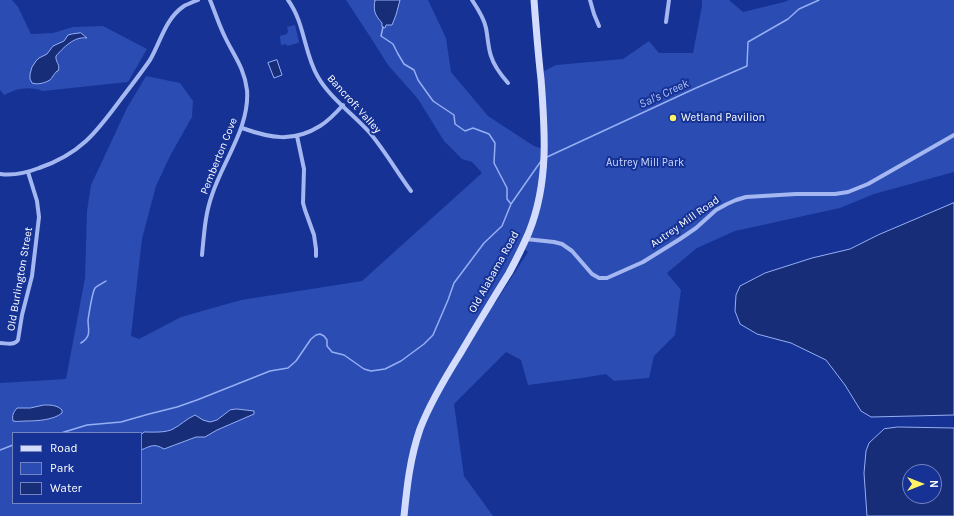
<!DOCTYPE html>
<html>
<head>
<meta charset="utf-8">
<style>
	body { margin:0 }
	#map { position:relative; width:954px; height:516px; overflow:hidden; background:#153294; font-family:Karla,sans-serif }
	canvas { display:block }
	.legend { position:absolute; left:12px; top:432px; width:130px; height:72px; box-sizing:border-box; background:#153294; border:1px solid #7384bf; margin:0; padding:5px 7px; list-style:none; font-size:12px; color:#fff }
	.legend li { display:flex; align-items:center; gap:8px; height:20px }
	.legend b { width:20px; border:1px solid #7384bf }
	.north { position:absolute; left:902px; top:464px; width:40px; height:40px; box-sizing:border-box; background:#153294; border:1px solid #7384bf; border-radius:50%; rotate:90deg; font-size:11px; font-weight:700; line-height:16px; text-align:center; color:#fff }
	.north::after { content:''; display:block; margin:auto; width:14px; height:18px; background:#fff264; clip-path:polygon(50% 0,100% 100%,50% 72%,0 100%) }
</style>
</head>
<body>
<div id="map">
<canvas width="954" height="516"></canvas>
<ul class="legend">
<li><b style="height:5px;background:#d3dcfc"></b>Road</li>
<li><b style="height:11px;background:#2b4cb3"></b>Park</li>
<li><b style="height:11px;background:#172d78"></b>Water</li>
</ul>
<div class="north">N</div>
</div>
<script>
const ctx = document.querySelector('canvas').getContext('2d');
ctx.lineJoin = 'round';
function fill(path, color) { ctx.fillStyle = color; ctx.fill(path, 'evenodd'); }
function trace(path, color, width, dash) { ctx.strokeStyle = color; ctx.lineWidth = width; ctx.lineCap = dash ? 'butt' : 'round'; ctx.setLineDash(dash || []); ctx.stroke(path); }
function write(font, color, halo, rows, align = 'center') {
  ctx.font = font + ' Karla,sans-serif'; ctx.lineWidth = 4; ctx.setLineDash([]); ctx.textBaseline = 'middle'; ctx.strokeStyle = halo; ctx.fillStyle = color; for (const [text, x, y, turn = 0] of rows) {
    ctx.save(); ctx.translate(x, y); ctx.rotate((+turn || 0) * Math.PI / 180); ctx.textAlign = isNaN(turn) ? turn : align; if (halo) ctx.strokeText(text, 0, 0); ctx.fillText(text, 0, 0); ctx.restore();
  }
}
fill(new Path2D(`
	M 0,0 L 12,0 L 18,7 L 31,34 L 53,33 L 73,27 L 103,26 L 147,49 L 128,82 L 43,91 C 29,86 17,88 4,95 L 0,90 Z
	M 346,0 L 428,0 L 446,38 L 451,72 L 488,116 L 534,146 L 545,150 L 546,136 L 544,71 L 556,65 L 623,59 L 649,41 L 659,53 L 693,53 L 702,6 L 702,0 L 729,0 L 743,12 L 784,2 L 789,0 L 954,0 L 954,172 L 874,194 L 840,208 L 735,231 L 697,248 L 667,273 L 681,290 L 675,335 L 654,356 L 649,378 L 614,381 L 606,374 L 582,378 L 528,385 L 521,360 L 506,352 L 454,404 L 464,476 L 493,516 L 0,516 L 0,383 L 66,379 L 85,278 L 87,211 L 91,185 L 127,108 L 146,76 L 180,83 L 193,101 L 192,117 L 170,156 L 156,186 L 142,239 L 131,336 L 139,339 L 181,317 L 241,300 L 362,281 L 482,173 L 472,162 L 462,159 L 444,141 L 418,99 L 388,65 L 369,35 ZM 523,248 L 528,252 L 495,303 L 494,303 ZM 13,433 L 141,433 L 141,503 L 13,503 Z
	M 295,25 L 299,42 L 298,43 L 291,45 L 287,46 L 286,44 L 281,45 L 280,38 L 280,36 L 287,34 L 288,31 L 287,27 Z`), '#2b4cb3');
const water = new Path2D(`
	M 375,0 L 400,0 L 396,15 L 392,25 L 386,25 L 385,28 L 382,27 L 382,23 C 375,15 373,11 375,0 Z
	M 81,33 L 87,38 C 74,36 63,48 56,56 C 55,62 61,65 58,71 L 57,71 C 54,74 52,78 50,80 C 45,83 37,85 32,83 L 30,79 L 30,74 L 32,67 L 36,61 L 39,58 L 47,54 L 53,46 L 64,41 L 68,35 L 72,34 Z
	M 277,60 L 282,75 L 274,78 L 268,63 Z
	M 954,203 L 954,415 L 871,417 L 861,411 L 845,385 L 826,360 L 791,343 L 757,334 L 740,324 L 735,311 L 736,295 L 740,286 L 765,273 L 812,258 L 850,249 L 878,235 Z
	M 44,405 C 51,405 57,405 62,410 L 62,413 C 54,420 37,421 26,421 C 21,421 18,422 13,421 C 12,415 13,413 17,408 L 30,408 Z
	M 237,409 L 254,411 L 254,414 L 217,430 L 205,437 L 196,437 L 164,449 C 154,443 151,446 141,450 L 141,435 L 144,432 C 152,432 166,433 173,429 C 181,425 186,419 195,415 L 203,420 L 210,422 L 217,420 L 230,410 Z
	M 898,427 L 954,428 L 954,516 L 867,516 L 864,473 L 866,451 L 869,443 L 884,429 ZM 910,472 L 934,472 L 934,496 L 910,496 Z`);
fill(water, '#172d78');
trace(water, '#96aff4', 1);
trace(new Path2D(`
	M 383,27 L 381,36 L 393,44 L 398,54 L 404,64 L 414,70 L 418,80 L 433,101 L 454,115 L 455,124 L 465,131 L 473,128 L 489,134 L 495,143 L 494,163 L 507,188 L 507,199 L 511,204
	M 547,157 L 696,88 L 747,66 L 748,42 L 788,19 L 799,9 L 819,0
	M 81,343 C 92,336 88,330 88,320 C 89,314 92,293 95,288 C 98,285 103,283 106,281
	M 61,433 L 87,425 L 121,422 L 149,414 L 177,407 L 197,400 L 270,371 L 288,368 L 296,361 L 311,339 L 316,335 L 320,334 L 324,336 L 327,340 L 327,346 L 332,352 L 344,355 L 364,369 L 371,371 L 385,369 L 401,361 L 424,344 L 433,335 L 448,300 L 454,283 L 484,243 L 502,226 L 511,204 L 541,161
	M 0,450 L 13,445`), '#96aff4', 1.5);
trace(new Path2D(`
	M 288,0 C 305,23 304,54 318,77 C 330,98 354,115 370,133 C 385,151 397,172 411,191
	M 472,0 C 478,9 484,18 486,28 C 488,38 488,47 491,56 C 494,66 501,75 508,83
	M 590,0 L 594,14 L 599,26
	M 666,22 L 669,0
	M 242,128 C 270,138 293,143 320,126 C 328,121 336,113 343,105
	M 297,136 L 304,169 L 303,203 L 305,210 L 314,235 L 316,249 L 316,256
	M 0,174 C 14,176 26,173 39,168 C 80,154 96,133 121,99 C 131,86 141,73 150,60 C 161,41 165,19 184,6 C 188,4 193,2 198,0
	M 526,239 L 554,242 L 562,244 L 572,251 L 592,274 L 599,278 L 607,278 L 643,262 L 680,239 L 696,228 L 716,210 L 727,204 L 736,200 L 746,197 L 796,194 L 835,194 L 848,192 L 868,184 L 954,135
	M 202,255 C 204,235 205,214 212,195 C 223,161 250,127 247,90 C 244,67 234,56 225,37 C 219,25 215,12 210,0
	M 0,343 C 6,343 14,346 18,340 L 22,315 L 32,276 L 39,217 L 37,201 L 28,172`), '#a4b7f1', 4);
trace(new Path2D(`
	M 404,516 C 407,486 410,458 420,429 C 430,403 445,378 460,354 C 476,327 492,300 509,273 C 516,260 523,246 529,232 C 549,182 545,131 541,79 C 538,53 536,26 534,0`), '#d3dcfc', 7);
for (const [x, y, r, color] of [
	[673,118,4,"#fff264"]
]) { const dot = new Path2D(); dot.arc(x, y, r, 0, 2 * Math.PI); ctx.fillStyle = color; ctx.fill(dot); trace(dot, '#153294', 1.5); }
write('11px', '#fff', '#153294', [
	["Bancroft Valley",354,104,48],
	["Pemberton Cove",219,156,-68],
	["Autrey Mill Road",685,222,-35],
	["Old Alabama Road",494,272,-61],
	["Old Burlington Street",20,279,-80]
]);
write('11px', '#fff', '#153294', [
	["Wetland Pavilion",681,118]
], 'left');
write('11px', '#cbd7fc', '#153294', [
	["Autrey Mill Park",645,163]
]);
write('italic 12px', '#b0c2f8', '#153294', [
	["Sal's Creek",664,94,-25]
]);
</script>
</body>
</html>
